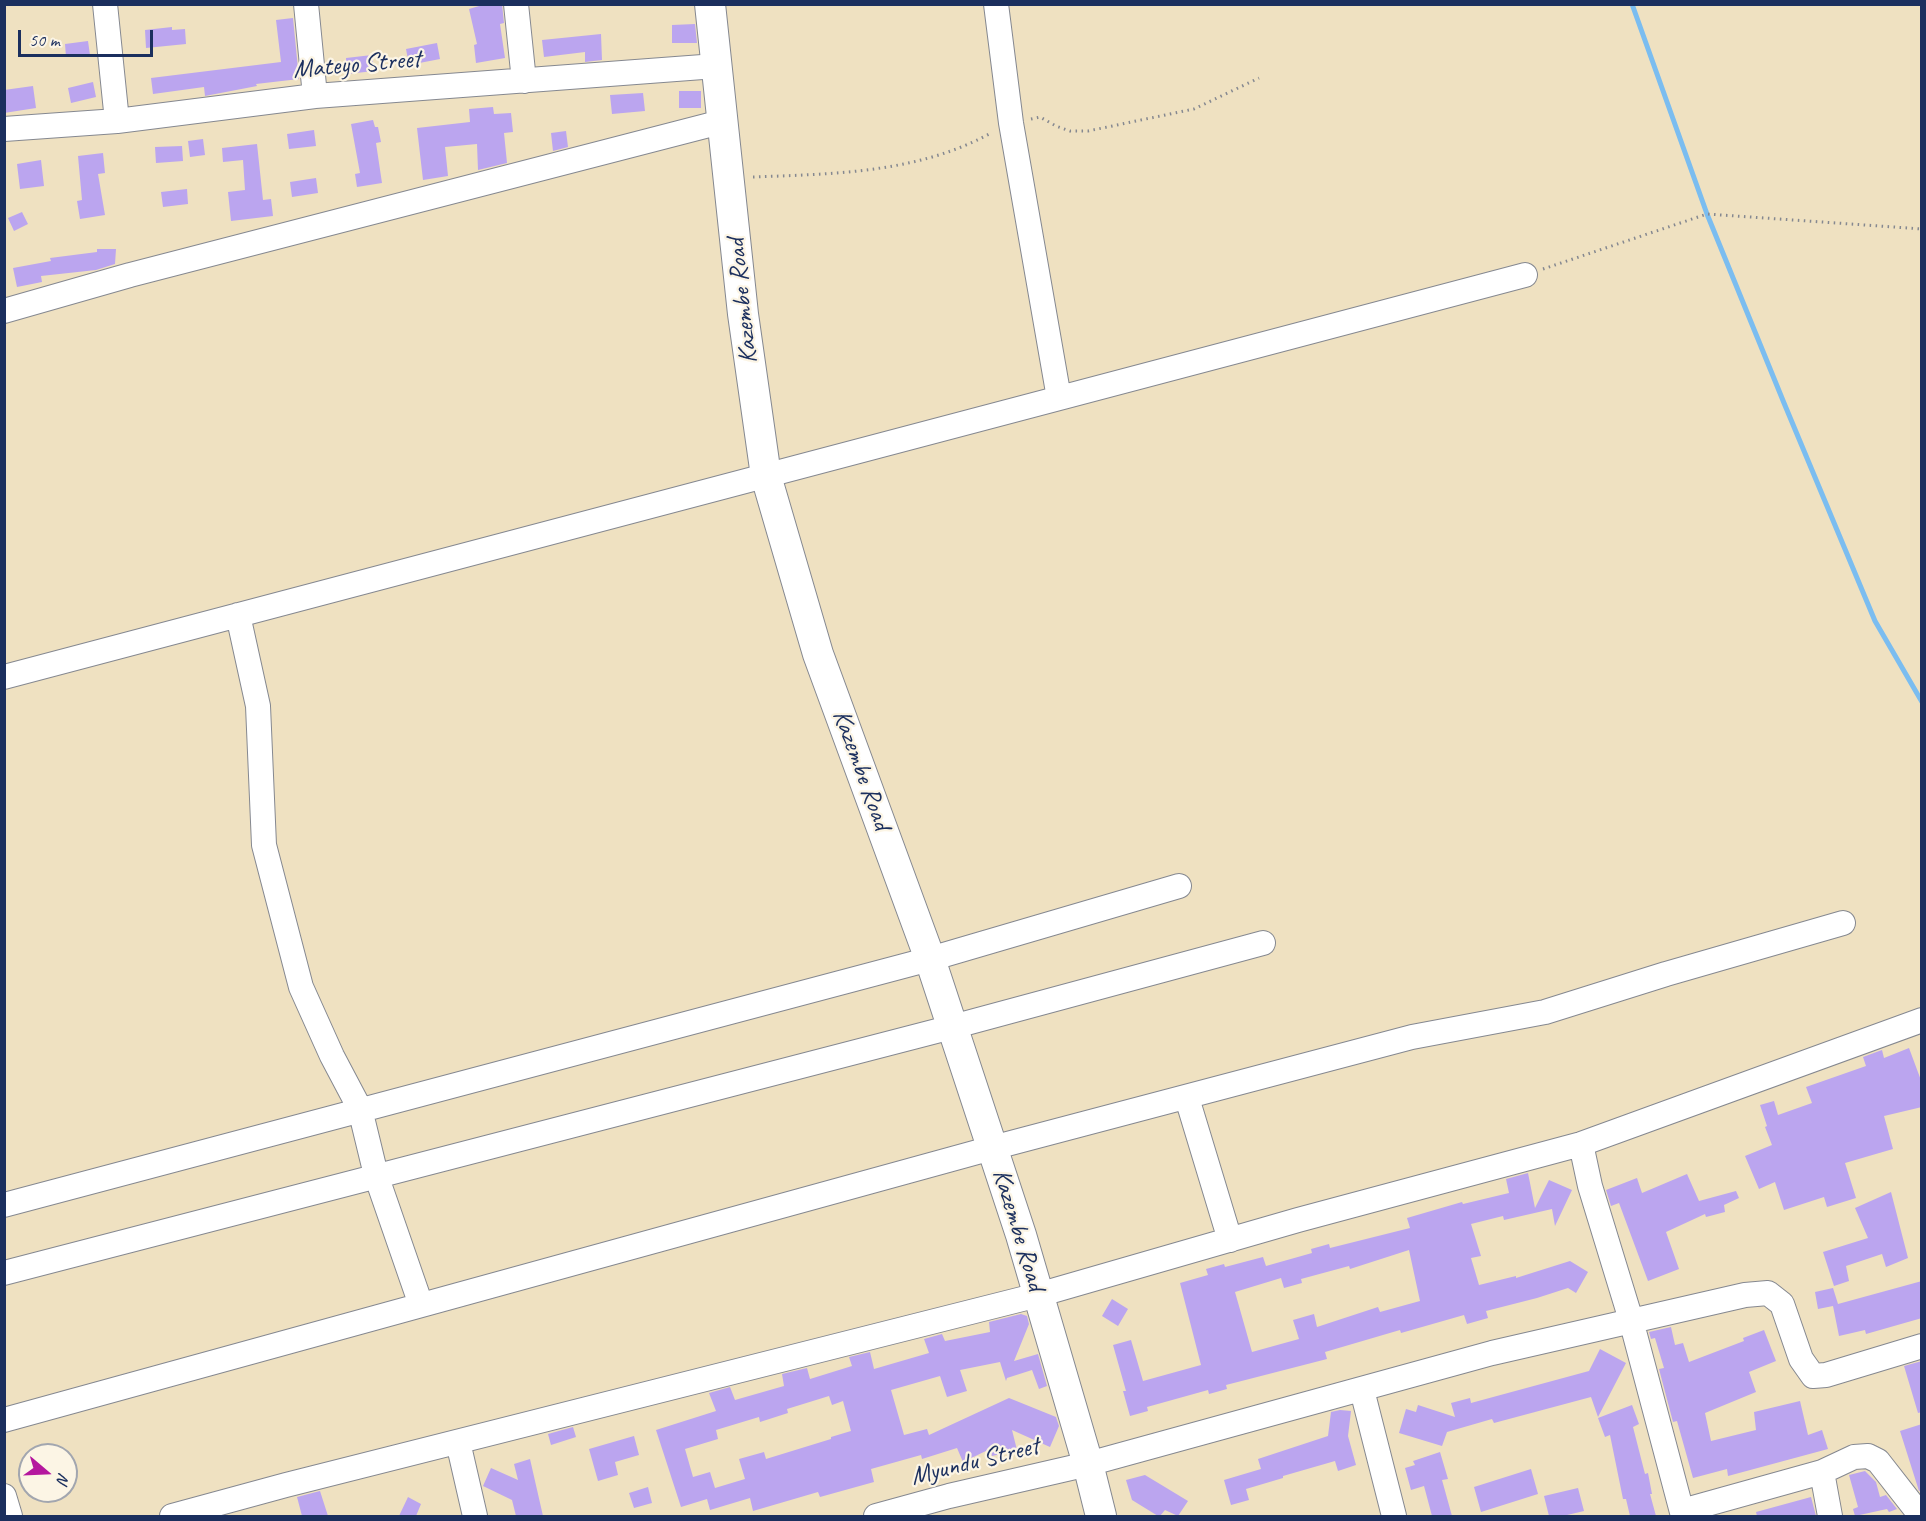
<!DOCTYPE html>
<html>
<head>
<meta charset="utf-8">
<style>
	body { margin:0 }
	#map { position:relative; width:1926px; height:1521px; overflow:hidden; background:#efe1c1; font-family:Caveat,sans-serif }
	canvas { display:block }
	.frame { position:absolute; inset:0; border:6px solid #1b2f5e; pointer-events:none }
	.north { position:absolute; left:18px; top:1443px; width:60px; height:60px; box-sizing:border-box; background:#fcf5e5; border:2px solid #a2a6af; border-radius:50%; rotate:109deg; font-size:16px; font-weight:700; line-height:24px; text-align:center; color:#1b2f5e }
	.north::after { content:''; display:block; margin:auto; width:21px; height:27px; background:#b5179e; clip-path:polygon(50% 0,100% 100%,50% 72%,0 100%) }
	.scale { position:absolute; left:18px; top:30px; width:135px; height:27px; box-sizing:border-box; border:3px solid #1b2f5e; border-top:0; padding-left:8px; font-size:18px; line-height:21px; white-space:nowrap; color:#1b2f5e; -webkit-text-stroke:4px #fcf5e5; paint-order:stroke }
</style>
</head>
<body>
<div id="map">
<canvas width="1926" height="1521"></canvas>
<div class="frame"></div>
<div class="north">N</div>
<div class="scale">50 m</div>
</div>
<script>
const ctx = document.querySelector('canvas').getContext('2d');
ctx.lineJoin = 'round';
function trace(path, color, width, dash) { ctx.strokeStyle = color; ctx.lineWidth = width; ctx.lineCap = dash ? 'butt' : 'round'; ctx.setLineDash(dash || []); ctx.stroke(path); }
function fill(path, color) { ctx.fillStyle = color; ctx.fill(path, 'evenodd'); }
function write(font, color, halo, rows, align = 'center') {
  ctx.font = font + ' Caveat,sans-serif'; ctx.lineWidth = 4.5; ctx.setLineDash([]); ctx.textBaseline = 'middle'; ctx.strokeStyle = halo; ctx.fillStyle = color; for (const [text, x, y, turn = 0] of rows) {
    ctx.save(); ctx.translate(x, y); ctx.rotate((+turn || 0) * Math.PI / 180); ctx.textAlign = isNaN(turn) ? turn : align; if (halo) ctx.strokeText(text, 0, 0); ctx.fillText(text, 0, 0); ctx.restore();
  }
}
trace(new Path2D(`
	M 1632,4 L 1707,214 L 1784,403 L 1875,621 L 1922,702`), '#7bbdf0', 5);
fill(new Path2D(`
	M 486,4 L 502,4 L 504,23 L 500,24 L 505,58 L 476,63 L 474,45 L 477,44 L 469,9 Z
	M 293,18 L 299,79 L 256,84 L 257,86 L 205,96 L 204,87 L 153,94 L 151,78 L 281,62 L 276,20 Z
	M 695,24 L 697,43 L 672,43 L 672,25 Z
	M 172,27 L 172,30 L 185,29 L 186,44 L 146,48 L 145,30 Z
	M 601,34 L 602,60 L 585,62 L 585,52 L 544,57 L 542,40 Z
	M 88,41 L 90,55 L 66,57 L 65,44 Z
	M 437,43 L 440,59 L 409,65 L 406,49 Z
	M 372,55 L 374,71 L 347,74 L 346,58 Z
	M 93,82 L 96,97 L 71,103 L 68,88 Z
	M 33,86 L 36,108 L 4,113 L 4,90 Z
	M 679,91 L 701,91 L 701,108 L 679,108 Z
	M 643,93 L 645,111 L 612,114 L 610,95 Z
	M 493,107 L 494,114 L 511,113 L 513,132 L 504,133 L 507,163 L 478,170 L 477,144 L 445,147 L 448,176 L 423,180 L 417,128 L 470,122 L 469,109 Z
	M 373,120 L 375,127 L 378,127 L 381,142 L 376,143 L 382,183 L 357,187 L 355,174 L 360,173 L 351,124 Z
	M 314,130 L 316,146 L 289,149 L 287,134 Z
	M 566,131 L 568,147 L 553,151 L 551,133 Z
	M 203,139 L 205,155 L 190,157 L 188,141 Z
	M 257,144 L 263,200 L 271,199 L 273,216 L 231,221 L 228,192 L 245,190 L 243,160 L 223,162 L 222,148 Z
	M 182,146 L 183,161 L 156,163 L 155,147 Z
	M 103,153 L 105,173 L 98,174 L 105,215 L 80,219 L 77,201 L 82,200 L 78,156 Z
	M 41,160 L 44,186 L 20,189 L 17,164 Z
	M 316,178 L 318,193 L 292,197 L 290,182 Z
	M 187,189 L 188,204 L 163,207 L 161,192 Z
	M 22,212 L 28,224 L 14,231 L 8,218 Z
	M 97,249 L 116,249 L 115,264 L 96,270 L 41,276 L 42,282 L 17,287 L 13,268 L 51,261 L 50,258 L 97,252 Z
	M 1909,1048 L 1922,1083 L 1922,1107 L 1884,1116 L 1893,1149 L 1845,1163 L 1856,1198 L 1827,1207 L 1824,1197 L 1784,1210 L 1775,1182 L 1759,1189 L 1745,1156 L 1772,1145 L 1765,1127 L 1767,1126 L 1760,1105 L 1774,1101 L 1778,1115 L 1812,1103 L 1806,1087 L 1866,1066 L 1863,1057 L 1882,1050 L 1884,1058 Z
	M 1528,1173 L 1535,1208 L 1549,1180 L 1572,1190 L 1555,1226 L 1552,1209 L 1504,1220 L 1503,1216 L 1471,1224 L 1481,1256 L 1471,1258 L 1479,1285 L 1516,1276 L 1516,1278 L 1570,1261 L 1588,1272 L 1576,1293 L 1568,1288 L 1537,1298 L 1486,1311 L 1488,1318 L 1467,1324 L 1464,1315 L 1401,1333 L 1400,1330 L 1325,1352 L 1327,1359 L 1226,1385 L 1227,1389 L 1209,1394 L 1208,1390 L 1147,1407 L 1148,1411 L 1130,1416 L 1123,1391 L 1126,1391 L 1113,1345 L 1131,1340 L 1143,1381 L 1201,1365 L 1180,1283 L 1208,1275 L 1206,1269 L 1224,1264 L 1225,1267 L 1263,1257 L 1266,1266 L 1312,1253 L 1311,1249 L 1329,1244 L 1330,1248 L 1410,1228 L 1407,1218 L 1462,1202 L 1463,1204 L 1509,1193 L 1506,1179 ZM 1409,1250 L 1420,1301 L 1380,1312 L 1378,1307 L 1317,1327 L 1314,1314 L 1293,1320 L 1299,1339 L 1252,1352 L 1235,1292 L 1281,1278 L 1284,1288 L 1302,1283 L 1301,1279 L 1349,1266 L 1350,1269 Z
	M 1687,1174 L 1699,1201 L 1736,1191 L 1739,1198 L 1724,1205 L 1725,1212 L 1706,1217 L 1705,1214 L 1666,1232 L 1679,1269 L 1648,1281 L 1619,1203 L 1611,1206 L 1606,1190 L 1637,1178 L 1642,1193 Z
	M 1891,1192 L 1908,1258 L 1886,1267 L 1882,1254 L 1846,1266 L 1849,1281 L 1834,1286 L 1823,1252 L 1868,1238 L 1855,1208 Z
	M 1922,1281 L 1922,1318 L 1866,1334 L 1865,1330 L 1839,1336 L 1833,1306 L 1818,1309 L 1815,1292 L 1833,1288 L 1838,1304 Z
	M 1112,1299 L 1128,1309 L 1118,1326 L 1102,1316 Z
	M 1021,1314 L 1027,1316 L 1029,1324 L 1014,1361 L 1038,1354 L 1047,1386 L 1039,1389 L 1032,1370 L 1007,1378 L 1006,1381 L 1000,1362 L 960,1370 L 967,1391 L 947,1397 L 940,1376 L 891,1390 L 904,1435 L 927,1429 L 929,1435 L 1009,1398 L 1056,1417 L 1059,1426 L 1050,1447 L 1012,1430 L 1017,1450 L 992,1456 L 990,1449 L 963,1462 L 957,1448 L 922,1459 L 921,1455 L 871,1469 L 874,1482 L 820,1497 L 818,1492 L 753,1511 L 750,1498 L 710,1510 L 707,1499 L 681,1507 L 656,1430 L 716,1411 L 709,1393 L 730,1387 L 735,1400 L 784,1386 L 782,1374 L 807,1368 L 810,1379 L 852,1366 L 849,1357 L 870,1352 L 874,1369 L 929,1353 L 924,1339 L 942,1334 L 945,1341 L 990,1332 L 989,1322 ZM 829,1396 L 832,1405 L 843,1401 L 851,1431 L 831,1437 L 831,1439 L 766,1459 L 764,1452 L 739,1459 L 745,1479 L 715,1488 L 710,1472 L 693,1477 L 685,1449 L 718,1439 L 716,1430 L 759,1417 L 760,1422 L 788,1413 L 787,1409 Z
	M 1671,1327 L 1675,1345 L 1683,1343 L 1689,1362 L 1744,1341 L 1743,1338 L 1764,1330 L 1776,1361 L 1749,1372 L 1756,1392 L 1705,1413 L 1711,1441 L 1756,1430 L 1754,1412 L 1800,1401 L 1808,1435 L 1822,1430 L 1828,1449 L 1728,1476 L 1727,1469 L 1693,1478 L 1677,1421 L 1673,1422 L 1659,1369 L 1664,1368 L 1655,1338 L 1651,1339 L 1649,1332 Z
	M 1600,1349 L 1626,1363 L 1598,1417 L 1591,1397 L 1494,1423 L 1492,1419 L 1447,1432 L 1442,1446 L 1399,1433 L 1406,1409 L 1416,1412 L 1418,1405 L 1455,1417 L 1451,1403 L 1470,1398 L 1471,1403 L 1589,1371 Z
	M 1922,1361 L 1922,1412 L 1918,1413 L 1904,1366 Z
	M 1632,1405 L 1639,1424 L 1633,1427 L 1645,1474 L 1648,1473 L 1652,1494 L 1650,1494 L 1656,1516 L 1630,1516 L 1626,1499 L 1623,1499 L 1610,1435 L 1605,1437 L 1598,1418 Z
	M 1340,1410 L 1351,1411 L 1348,1436 L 1356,1465 L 1338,1471 L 1335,1461 L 1283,1476 L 1283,1478 L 1246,1489 L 1249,1500 L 1231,1505 L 1224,1480 L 1261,1469 L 1258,1459 L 1328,1436 L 1331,1412 Z
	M 1922,1424 L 1922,1490 L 1919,1491 L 1900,1431 Z
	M 573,1427 L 576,1437 L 551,1445 L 548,1434 Z
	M 634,1436 L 639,1455 L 615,1462 L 618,1475 L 598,1481 L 589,1449 Z
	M 1440,1452 L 1448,1479 L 1442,1480 L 1452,1516 L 1432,1516 L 1424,1486 L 1411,1490 L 1405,1468 L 1415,1465 L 1413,1461 Z
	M 530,1459 L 543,1516 L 516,1516 L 512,1500 L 483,1486 L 491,1468 L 518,1480 L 514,1464 Z
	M 1531,1469 L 1538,1494 L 1481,1512 L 1474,1487 Z
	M 1865,1471 L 1876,1482 L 1880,1497 L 1886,1495 L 1897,1509 L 1889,1512 L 1887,1509 L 1855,1516 L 1853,1509 L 1858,1507 L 1849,1475 Z
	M 1145,1475 L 1188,1501 L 1178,1516 L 1165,1510 L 1160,1516 L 1158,1516 L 1132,1500 L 1126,1480 Z
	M 648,1487 L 652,1503 L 634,1508 L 629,1493 Z
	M 1578,1488 L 1584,1511 L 1563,1516 L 1549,1516 L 1544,1496 Z
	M 320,1491 L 328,1516 L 302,1516 L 297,1497 Z
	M 408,1497 L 421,1504 L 416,1516 L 399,1516 Z
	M 1811,1497 L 1816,1516 L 1757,1516 L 1756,1512 Z`), '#bba5ef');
const minor = new Path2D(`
	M 105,4 L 117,121
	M 306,4 L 315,96
	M 516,4 L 524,81
	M 996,4 L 1011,123 L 1059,398
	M 4,129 L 117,121 L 315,96 L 716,66
	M 4,311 L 130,275 L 721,122
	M 238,615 L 258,706 L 264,845 L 301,987 L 332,1056 L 360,1109 L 376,1175 L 421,1305
	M 4,677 L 1525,275
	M 1187,1098 L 1230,1240
	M 1581,1144 L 1590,1186 L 1631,1320 L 1683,1516
	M 4,1205 L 930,959 L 1179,886
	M 4,1273 L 952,1027 L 1263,943
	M 1362,1390 L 1394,1516
	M 4,1420 L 992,1148 L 1412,1037 L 1545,1012 L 1666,974 L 1843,923
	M 458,1442 L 475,1516
	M 1822,1472 L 1830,1516
	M 4,1496 L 10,1516
	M 1682,1511 L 1822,1472 L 1854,1457 L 1868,1456 L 1878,1461 L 1921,1516
	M 172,1516 L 286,1485 L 1038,1295 L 1298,1220 L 1581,1144 L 1922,1020
	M 876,1516 L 949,1496 L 1088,1464 L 1492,1353 L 1745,1295 L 1768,1293 L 1782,1304 L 1801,1359 L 1813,1376 L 1826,1375 L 1922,1346`);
const major = new Path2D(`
	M 710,4 L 743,314 L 766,476 L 818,654 L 930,959 L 1021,1235 L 1088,1464 L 1101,1516`);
trace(minor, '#858890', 26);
trace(major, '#858890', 32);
trace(new Path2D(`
	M 1031,119 L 1040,117 L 1056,126 L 1070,131 L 1088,131 L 1194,109 L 1259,78
	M 753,177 C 834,174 918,173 991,133
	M 1543,269 L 1707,214 L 1922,229`), '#858890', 3, [1.5, 4.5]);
trace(minor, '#fff', 24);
trace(major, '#fff', 30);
write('26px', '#1b2f5e', '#fcf5e5', [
	["Mateyo Street",357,65,-5],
	["Kazembe Road",743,301,-96],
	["Kazembe Road",861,770,70],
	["Kazembe Road",1018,1230,73],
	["Myundu Street",975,1462,-14]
]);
</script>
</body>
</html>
